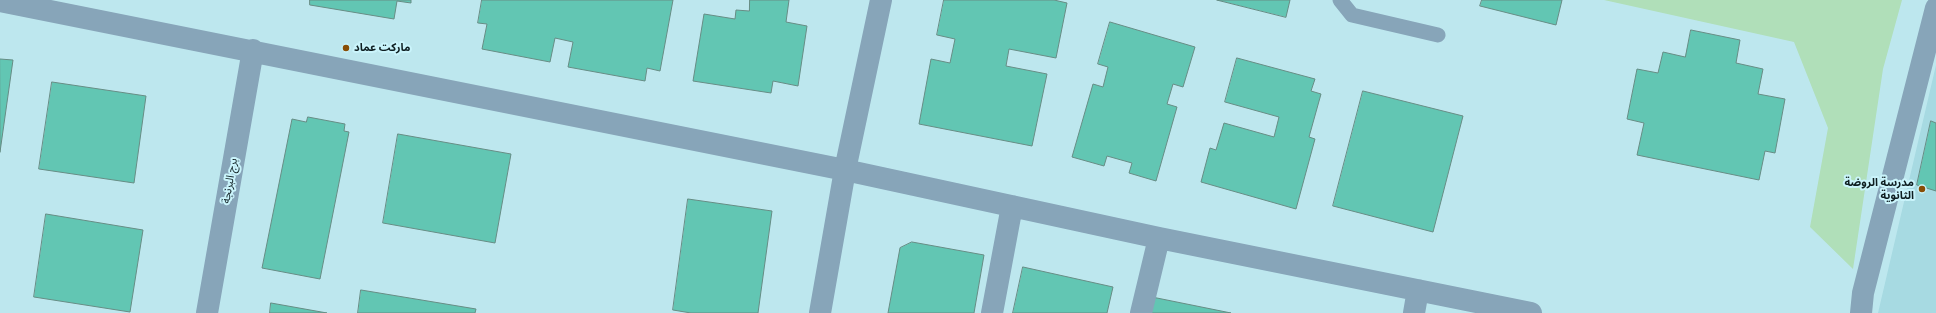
<!DOCTYPE html>
<html>
<head>
<meta charset="utf-8">
<style>
	body { margin:0 }
	canvas { display:block; background:#bde7ee }
</style>
</head>
<body>
<canvas width="1936" height="313"></canvas>
<script>
const ctx = document.querySelector('canvas').getContext('2d');
ctx.lineJoin = 'round';
function fill(path, color) { ctx.fillStyle = color; ctx.fill(path, 'evenodd'); }
function trace(path, color, width, dash) { ctx.strokeStyle = color; ctx.lineWidth = width; ctx.lineCap = dash ? 'butt' : 'round'; ctx.setLineDash(dash || []); ctx.stroke(path); }
function write(font, color, halo, rows, align = 'center') {
  ctx.font = font + ' "Fira Sans","Noto Sans Arabic",sans-serif'; ctx.lineWidth = 4; ctx.setLineDash([]); ctx.textBaseline = 'middle'; ctx.strokeStyle = halo; ctx.fillStyle = color; for (const [text, x, y, turn = 0] of rows) {
    ctx.save(); ctx.translate(x, y); ctx.rotate((+turn || 0) * Math.PI / 180); ctx.textAlign = isNaN(turn) ? turn : align; if (halo) ctx.strokeText(text, 0, 0); ctx.fillText(text, 0, 0); ctx.restore();
  }
}
fill(new Path2D(`
	M 1936,65 L 1936,313 L 1878,313 Z`), '#a7dae2');
fill(new Path2D(`
	M 1604,0 L 1902,0 L 1883,69 L 1853,269 L 1810,227 L 1828,128 L 1794,42 Z`), '#b0dfb9');
const building = new Path2D(`
	M 310,0 L 411,0 L 411,3 L 397,1 L 394,19 L 310,5 Z
	M 482,0 L 673,0 L 660,71 L 647,68 L 645,81 L 568,67 L 573,42 L 555,38 L 550,62 L 482,49 L 487,24 L 478,23 Z
	M 750,0 L 789,0 L 786,22 L 807,26 L 798,86 L 773,81 L 771,93 L 693,81 L 704,14 L 735,19 L 736,10 L 749,11 Z
	M 944,0 L 1054,0 L 1067,3 L 1056,58 L 1009,49 L 1006,66 L 1047,74 L 1032,146 L 919,124 L 931,59 L 950,63 L 955,39 L 937,35 Z
	M 1217,0 L 1290,0 L 1286,17 Z
	M 1482,0 L 1562,0 L 1556,25 L 1480,6 Z
	M 1110,22 L 1195,47 L 1183,87 L 1173,84 L 1167,104 L 1177,107 L 1156,181 L 1129,173 L 1132,163 L 1107,156 L 1104,166 L 1072,157 L 1093,84 L 1103,87 L 1108,67 L 1098,64 Z
	M 1691,30 L 1740,40 L 1736,63 L 1763,69 L 1758,94 L 1785,99 L 1775,153 L 1765,151 L 1759,180 L 1637,155 L 1644,123 L 1627,119 L 1637,69 L 1658,73 L 1663,52 L 1685,57 Z
	M 1237,58 L 1315,79 L 1311,91 L 1321,94 L 1309,137 L 1315,139 L 1296,209 L 1201,182 L 1210,148 L 1216,150 L 1224,123 L 1274,137 L 1279,117 L 1225,102 Z
	M 0,59 L 13,60 L 0,152 Z
	M 52,82 L 146,96 L 134,183 L 39,169 Z
	M 1363,91 L 1463,116 L 1433,232 L 1333,206 Z
	M 308,117 L 345,124 L 344,131 L 349,132 L 320,279 L 262,268 L 292,119 L 306,122 Z
	M 1931,121 L 1936,123 L 1936,191 L 1917,185 Z
	M 398,134 L 511,154 L 495,243 L 383,223 Z
	M 688,199 L 772,211 L 758,313 L 691,313 L 673,310 Z
	M 46,214 L 143,230 L 130,312 L 34,297 Z
	M 912,242 L 984,255 L 974,313 L 888,313 L 900,248 Z
	M 1023,267 L 1113,287 L 1107,313 L 1013,313 Z
	M 361,290 L 476,309 L 475,313 L 358,313 Z
	M 1152,297 L 1231,313 L 1149,313 Z
	M 271,303 L 327,313 L 270,313 Z`);
fill(building, '#62c6b3');
trace(building, '#678d85', 1);
trace(new Path2D(`
	M 1340,0 L 1352,15 L 1438,35`), '#87a5b9', 15);
trace(new Path2D(`
	M 0,1 L 845,170 L 1159,238 L 1531,313
	M 207,313 L 253,50
	M 820,313 L 845,170 L 881,0
	M 992,313 L 1012,206
	M 1141,313 L 1159,238
	M 1414,313 L 1418,290
	M 1861,313 L 1863,293 L 1936,8`), '#87a5b9', 22);
for (const [x, y, r, color] of [
	[346,48,4,"#884d05"],
	[1922,189,4,"#884d05"]
]) { const dot = new Path2D(); dot.arc(x, y, r, 0, 2 * Math.PI); ctx.fillStyle = color; ctx.fill(dot); trace(dot, '#caf4fb', 1.5); }
write('bold 11px', '#0e1e21', '#caf4fb', [
	["ماركت عماد",354,48],
	["مدرسة الروضة",1914,183,"right"],
	["الثانوية",1914,196,"right"]
], 'left');
write('11px', '#0e1e21', '#caf4fb', [
	["برج البرنجة",230,181,-80]
]);
</script>
</body>
</html>
